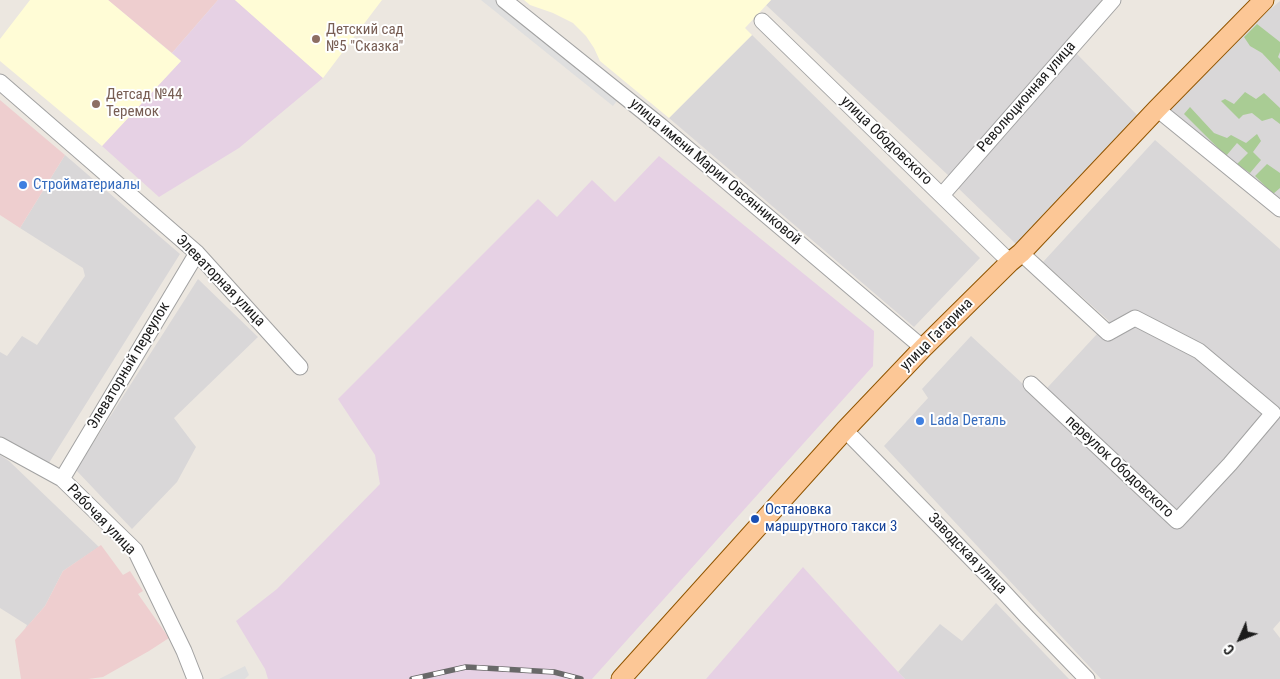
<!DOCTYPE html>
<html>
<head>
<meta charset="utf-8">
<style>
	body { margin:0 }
	#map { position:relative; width:1280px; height:679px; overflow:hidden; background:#ece7e0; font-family:"Roboto Condensed",sans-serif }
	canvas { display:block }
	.north { position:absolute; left:1215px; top:614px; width:50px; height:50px; -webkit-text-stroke:4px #fff; paint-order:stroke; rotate:226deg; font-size:14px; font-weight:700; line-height:20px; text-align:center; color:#1b1b1b }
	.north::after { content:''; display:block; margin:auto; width:18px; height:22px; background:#1b1b1b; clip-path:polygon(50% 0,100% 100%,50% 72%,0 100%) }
</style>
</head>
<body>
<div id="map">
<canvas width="1280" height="679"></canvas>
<div class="north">С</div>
</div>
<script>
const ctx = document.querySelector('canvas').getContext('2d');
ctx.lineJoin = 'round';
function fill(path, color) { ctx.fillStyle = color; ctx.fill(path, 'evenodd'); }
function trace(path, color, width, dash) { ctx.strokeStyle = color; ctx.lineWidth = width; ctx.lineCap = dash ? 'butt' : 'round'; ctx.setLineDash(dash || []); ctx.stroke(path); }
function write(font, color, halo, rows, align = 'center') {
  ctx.font = font + ' "Roboto Condensed",sans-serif'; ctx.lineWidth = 4; ctx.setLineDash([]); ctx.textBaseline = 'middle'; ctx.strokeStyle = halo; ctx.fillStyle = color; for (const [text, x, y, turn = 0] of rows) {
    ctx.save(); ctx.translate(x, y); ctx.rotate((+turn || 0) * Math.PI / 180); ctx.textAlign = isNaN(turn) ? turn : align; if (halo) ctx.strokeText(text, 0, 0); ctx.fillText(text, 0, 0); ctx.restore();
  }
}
fill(new Path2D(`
	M 771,0 L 1102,0 L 949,176 L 766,5 Z
	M 1280,1 L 1280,203 L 1170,110 L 1259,19 Z
	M 752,35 L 980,258 L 914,327 L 669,118 Z
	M 1076,53 L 1140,118 L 1016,244 L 957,187 Z
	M 1155,140 L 1280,249 L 1280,621 L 1273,629 L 1280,638 L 1280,679 L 1101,679 L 884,446 L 928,398 L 922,389 L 971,336 L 1023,384 L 1036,400 L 1109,321 L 1043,262 Z
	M 65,155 L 180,254 L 47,466 L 0,439 L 0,352 L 7,356 L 22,336 L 37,345 L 85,276 L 83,268 L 20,228 Z
	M 198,279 L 258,337 L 174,418 L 196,447 L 177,482 L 132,529 L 76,470 Z
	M 0,455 L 9,461 L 99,547 L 63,571 L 45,606 L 25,629 L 27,625 L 0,608 Z
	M 996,603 L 1069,679 L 905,679 L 898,672 L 940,624 L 962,641 Z`), '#d9d7d8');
fill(new Path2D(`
	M 108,0 L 218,0 L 172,53 Z
	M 0,100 L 65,155 L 20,228 L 0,215 Z
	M 101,545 L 123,575 L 130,571 L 143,591 L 138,594 L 169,638 L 149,651 L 103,677 L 88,679 L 21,679 L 15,640 L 45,606 L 63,571 Z`), '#eececf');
fill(new Path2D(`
	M 218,0 L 235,0 L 323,78 L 239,148 L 159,197 L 102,146 L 181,61 L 172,53 Z
	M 659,156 L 874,331 L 873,366 L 592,679 L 268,679 L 265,669 L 236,621 L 277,589 L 380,484 L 375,455 L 338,399 L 538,199 L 557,217 L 592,180 L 615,202 Z
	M 803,567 L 898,672 L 905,679 L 706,679 Z`), '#e6d1e4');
fill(new Path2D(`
	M 30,0 L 108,0 L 181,61 L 102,146 L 0,61 L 0,39 Z
	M 235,0 L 382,0 L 323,78 Z
	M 524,0 L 771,0 L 745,28 L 752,35 L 669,118 L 600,61 L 594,48 L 586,36 L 573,23 L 553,13 L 530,5 Z`), '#fffcd6');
fill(new Path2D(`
	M 1257,24 L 1280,42 L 1280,52 L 1278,57 L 1280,59 L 1280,72 L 1262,53 L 1250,46 L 1244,37 Z
	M 1245,92 L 1256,99 L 1264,93 L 1280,108 L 1280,124 L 1272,118 L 1262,121 L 1252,113 L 1243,115 L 1239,119 L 1221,101 L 1225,99 L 1234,104 Z
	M 1190,107 L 1214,133 L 1227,138 L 1231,135 L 1246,143 L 1257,134 L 1261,141 L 1253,152 L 1261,160 L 1250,173 L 1237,164 L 1248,153 L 1237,143 L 1226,156 L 1184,114 Z
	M 1267,164 L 1280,173 L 1280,188 L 1273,194 L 1255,176 Z`), '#a9cc94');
fill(new Path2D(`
	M 481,0 L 496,0 L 619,98 L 613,106 Z
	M 245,666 L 249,675 L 245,679 L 219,679 Z`), '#dfdfdf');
const minor = new Path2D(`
	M 504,0 L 661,126 L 923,348
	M 762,21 L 1010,262
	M 0,82 L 197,253 L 300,367
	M 1157,109 L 1280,209
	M 942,195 L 1113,0
	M 1021,253 L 1108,333 L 1135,318 L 1199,351 L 1273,413 L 1230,464 L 1177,521 L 1031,384
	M 845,430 L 1002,590 L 1027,617 L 1087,679
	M 0,445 L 62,479 L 135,550 L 184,651 L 195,679
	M 62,479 L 197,253`);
const major = new Path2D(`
	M 621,679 L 845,430 L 923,348 L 1010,262 L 1021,253 L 1157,109 L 1264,0`);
trace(minor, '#a2a2a2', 17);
trace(major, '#915500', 21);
trace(minor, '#fff', 15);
trace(major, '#fcc796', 19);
const rail = new Path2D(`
	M 412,679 L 466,667 L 554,672 L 581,679`);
trace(rail, '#696969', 5.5);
trace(rail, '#fff', 4, [11]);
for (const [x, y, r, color] of [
	[316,39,5,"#8d6e63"],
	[96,104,5,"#8d6e63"],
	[23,185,5,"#3f7fe0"],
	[920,421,5,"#3f7fe0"],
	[755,519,5,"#1a4fb4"]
]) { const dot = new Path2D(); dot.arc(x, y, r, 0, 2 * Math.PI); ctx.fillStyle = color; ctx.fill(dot); trace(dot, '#fff', 2); }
write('15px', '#785e54', '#fff', [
	["Детский сад",326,30],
	["№5 \"Сказка\"",326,47],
	["Детсад №44",106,95],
	["Теремок",106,112]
], 'left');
write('15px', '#1b1b1b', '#fff', [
	["Революционная улица",1027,97,-49],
	["улица Ободовского",886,141,44],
	["улица имени Марии Овсянниковой",715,172,40],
	["Элеваторная улица",220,281,46],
	["улица Гагарина",937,335,-45],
	["Элеваторный переулок",129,366,-59],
	["переулок Ободовского",1119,467,43],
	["Рабочая улица",101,520,46],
	["Заводская улица",967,554,46]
]);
write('15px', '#366cbe', '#fff', [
	["Стройматериалы",33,185],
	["Lada Dеталь",930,421]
], 'left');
write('15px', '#164399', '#fff', [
	["Остановка",765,510],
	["маршрутного такси 3",765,527]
], 'left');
</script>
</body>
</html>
